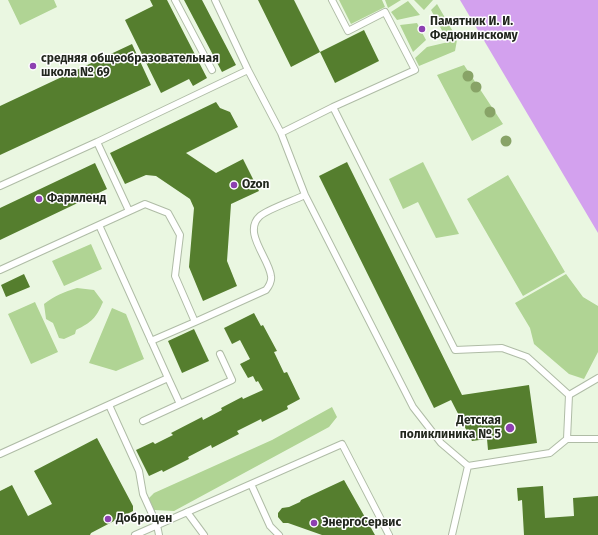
<!DOCTYPE html>
<html>
<head>
<meta charset="utf-8">
<style>
	body { margin:0 }
	canvas { display:block; background:#eaf7e1 }
</style>
</head>
<body>
<canvas width="598" height="535"></canvas>
<script>
const ctx = document.querySelector('canvas').getContext('2d');
ctx.lineJoin = 'round';
function fill(path, color) { ctx.fillStyle = color; ctx.fill(path, 'evenodd'); }
function trace(path, color, width, dash) { ctx.strokeStyle = color; ctx.lineWidth = width; ctx.lineCap = dash ? 'butt' : 'round'; ctx.setLineDash(dash || []); ctx.stroke(path); }
function write(font, color, halo, rows, align = 'center') {
  ctx.font = font + ' "Fira Sans",sans-serif'; ctx.lineWidth = 3; ctx.setLineDash([]); ctx.textBaseline = 'middle'; ctx.strokeStyle = halo; ctx.fillStyle = color; for (const [text, x, y, turn = 0] of rows) {
    ctx.save(); ctx.translate(x, y); ctx.rotate((+turn || 0) * Math.PI / 180); ctx.textAlign = isNaN(turn) ? turn : align; if (halo) ctx.strokeText(text, 0, 0); ctx.fillText(text, 0, 0); ctx.restore();
  }
}
fill(new Path2D(`
	M 8,0 L 54,0 L 57,7 L 20,25 Z
	M 339,0 L 382,0 L 385,7 L 351,24 Z
	M 385,0 L 401,0 L 388,8 Z
	M 414,0 L 433,0 L 424,10 Z
	M 408,1 L 420,15 L 397,20 L 391,12 Z
	M 437,4 L 455,35 L 446,38 L 431,10 Z
	M 417,23 L 426,40 L 413,52 L 400,25 Z
	M 457,40 L 455,51 L 419,66 L 415,58 L 427,47 Z
	M 464,65 L 503,124 L 472,141 L 437,75 Z
	M 423,162 L 459,234 L 436,238 L 418,202 L 403,209 L 389,179 Z
	M 508,175 L 565,272 L 523,296 L 467,199 Z
	M 91,244 L 102,269 L 64,286 L 52,261 Z
	M 566,274 L 583,297 L 598,306 L 598,352 L 584,379 L 569,374 L 534,344 L 530,328 L 515,303 Z
	M 77,288 L 94,290 L 103,302 C 96,318 92,322 76,330 L 75,334 L 64,339 L 59,338 L 53,323 L 46,319 L 44,304 C 54,296 64,292 77,288 Z
	M 35,302 L 58,352 L 31,364 L 8,314 Z
	M 112,308 L 126,314 L 144,359 L 116,371 L 89,363 Z
	M 332,407 L 337,417 L 329,427 L 174,511 L 154,510 L 147,500 L 154,493 L 272,440 Z`), '#b0d494');
fill(new Path2D(`
	M 460,0 L 598,0 L 598,233 Z`), '#d3a1ee');
fill(new Path2D(`
	M 150,0 L 167,0 L 207,78 L 193,86 L 189,79 L 161,93 L 125,20 L 153,6 Z
	M 184,0 L 202,0 L 236,65 L 222,72 Z
	M 258,0 L 294,0 L 320,52 L 291,67 Z
	M 364,30 L 379,61 L 335,83 L 320,52 Z
	M 132,44 L 151,85 L 0,155 L 0,106 Z
	M 216,102 L 220,108 L 230,112 L 238,127 L 186,153 L 216,173 L 243,159 L 259,191 L 231,204 L 227,261 L 237,286 L 203,301 L 189,267 L 194,208 L 190,199 L 156,176 L 146,175 L 125,184 L 110,153 Z
	M 347,162 L 462,395 L 529,385 L 537,443 L 488,450 L 487,439 L 472,441 L 451,400 L 434,408 L 319,176 Z
	M 95,163 L 107,189 L 0,240 L 0,208 Z
	M 24,274 L 30,287 L 6,297 L 1,285 Z
	M 254,313 L 261,326 L 263,325 L 277,351 L 274,352 L 284,373 L 287,372 L 300,399 L 287,406 L 288,409 L 262,422 L 261,419 L 237,431 L 239,434 L 212,448 L 211,445 L 188,457 L 189,459 L 163,472 L 162,470 L 149,476 L 136,450 L 153,442 L 155,444 L 173,435 L 171,433 L 202,417 L 203,420 L 222,410 L 221,408 L 242,397 L 243,399 L 263,390 L 258,381 L 256,382 L 253,376 L 248,378 L 240,364 L 250,359 L 240,340 L 232,344 L 224,328 Z
	M 194,329 L 209,361 L 182,373 L 168,341 Z
	M 97,438 L 133,506 L 133,511 L 91,533 L 90,535 L 0,535 L 0,491 L 12,485 L 28,516 L 52,504 L 34,471 Z
	M 344,480 L 375,535 L 322,535 L 288,523 L 283,523 L 278,517 L 278,513 L 282,508 L 289,507 L 300,502 L 301,500 Z
	M 543,486 L 545,518 L 574,516 L 573,498 L 598,496 L 598,535 L 524,535 L 522,500 L 518,501 L 517,488 Z`), '#557e2e');
const lane = new Path2D(`
	M 175,0 L 212,70
	M 215,0 L 248,70 L 281,133 L 305,195 L 413,407 L 441,443 L 468,466 L 452,535
	M 332,0 L 348,31 L 385,12 L 415,70 L 333,107
	M 281,133 L 333,107 L 455,350 L 502,348 L 527,357 L 569,395 L 567,439 L 550,453 L 468,466
	M 97,142 L 248,70
	M 0,186 L 97,142 L 129,211
	M 0,270 L 145,204 L 168,213 L 180,235 L 175,276 L 195,322 L 151,341
	M 195,322 L 266,290 C 269,286 272,281 271,276 C 269,258 242,232 260,216 C 268,209 295,200 305,195
	M 168,378 L 180,404 L 232,380 L 220,354
	M 569,395 L 598,378
	M 109,405 L 139,471 L 143,494 L 157,525 L 159,535
	M 143,421 L 180,404
	M 567,439 L 598,439
	M 0,454 L 168,378 L 99,225
	M 251,484 L 270,526 L 279,535
	M 187,512 L 204,535
	M 135,535 L 342,444 L 389,535`);
trace(lane, '#afbca6', 8);
trace(lane, '#fff', 6);
ctx.fillStyle = '#88a367';
for (const [x, y] of [
	[468,76],
	[476,87],
	[490,112],
	[506,141]
]) { ctx.beginPath(); ctx.arc(x, y, 5.5, 0, 2 * Math.PI); ctx.fill(); }
for (const [x, y, r, color] of [
	[422,29,4,"#8d40b1"],
	[33,66,4,"#8d40b1"],
	[234,185,4,"#8d40b1"],
	[39,199,4,"#8d40b1"],
	[510,428,5,"#8d40b1"],
	[108,519,4,"#8d40b1"],
	[314,523,4,"#8d40b1"]
]) { const dot = new Path2D(); dot.arc(x, y, r, 0, 2 * Math.PI); ctx.fillStyle = color; ctx.fill(dot); trace(dot, '#fff', 1.5); }
write('bold 12px', '#22271e', '#fff', [
	["Памятник И. И.",430,22],
	["Федюнинскому",430,36],
	["средняя общеобразовательная",41,59],
	["школа № 69",41,73],
	["Ozon",242,185],
	["Фармленд",47,199],
	["Детская",501,421,"right"],
	["поликлиника № 5",501,435,"right"],
	["Доброцен",116,519],
	["ЭнергоСервис",322,523]
], 'left');
</script>
</body>
</html>
